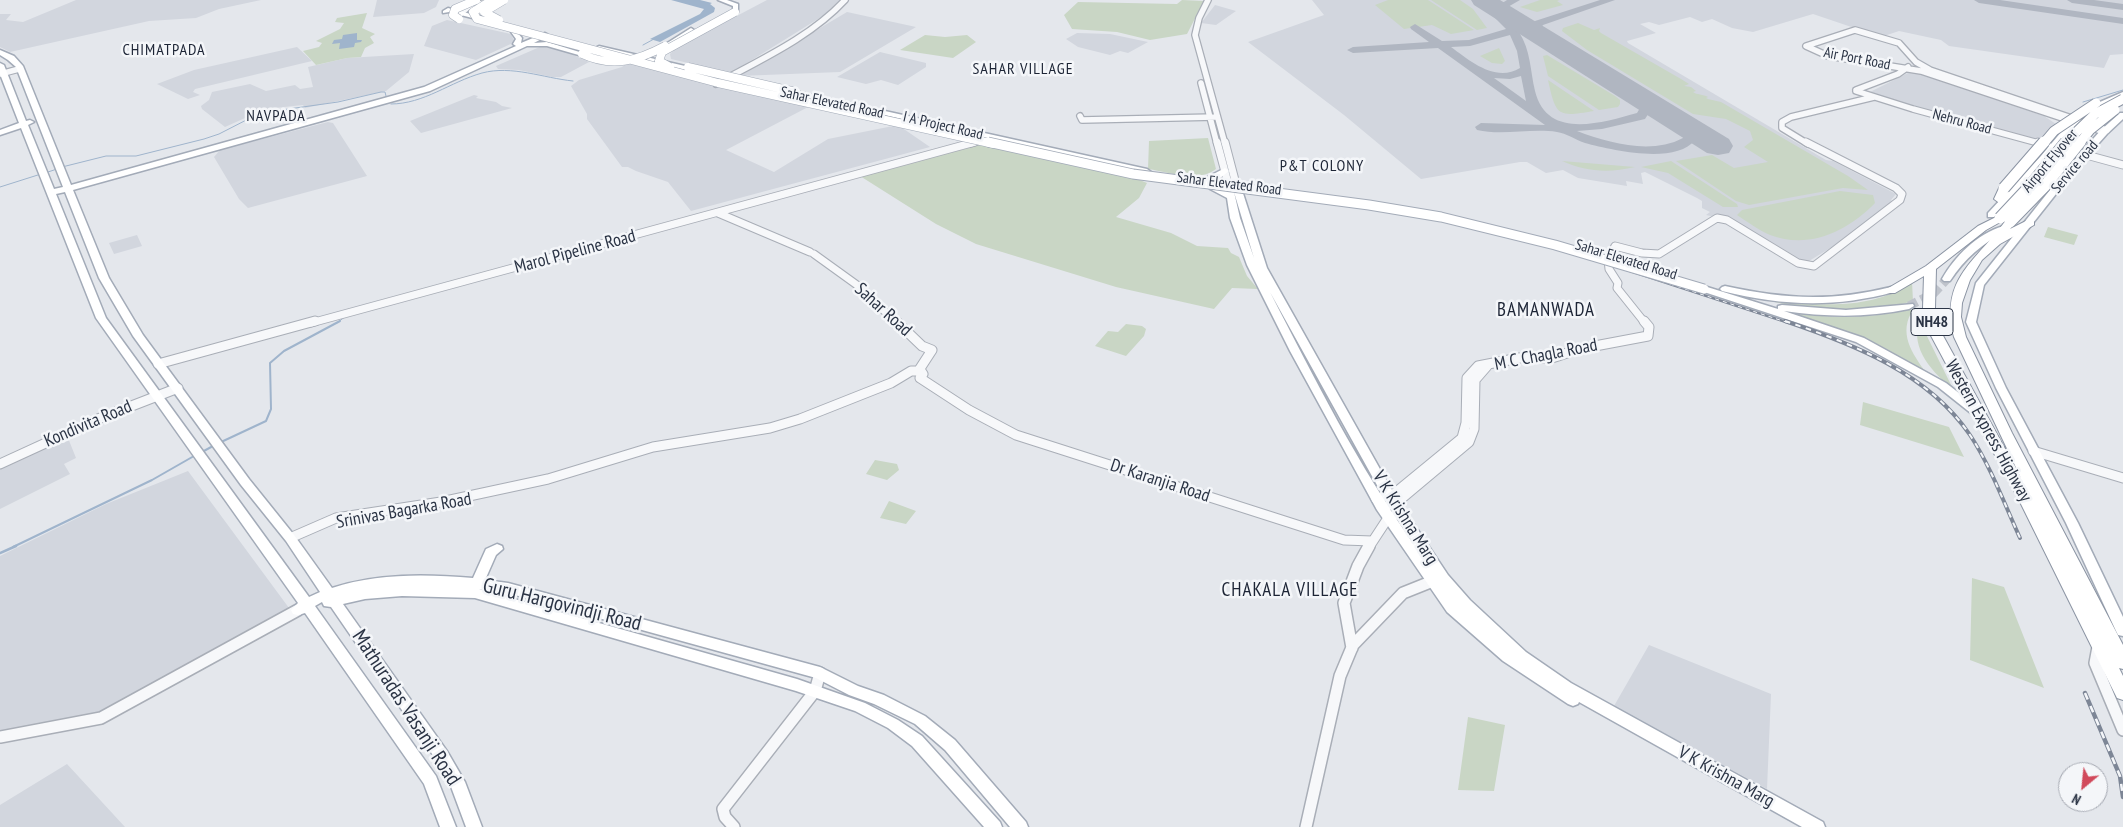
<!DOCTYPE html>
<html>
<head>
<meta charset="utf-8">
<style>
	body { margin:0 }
	#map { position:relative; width:2123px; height:827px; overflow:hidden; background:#e4e7ec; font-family:"PT Sans Narrow",sans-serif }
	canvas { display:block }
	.north { position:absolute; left:2058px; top:762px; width:50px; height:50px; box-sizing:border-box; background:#f4f6f9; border:1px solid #a4a8b1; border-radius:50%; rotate:208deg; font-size:14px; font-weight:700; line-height:20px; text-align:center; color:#2b3445 }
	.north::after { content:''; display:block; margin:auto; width:18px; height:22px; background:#d1495b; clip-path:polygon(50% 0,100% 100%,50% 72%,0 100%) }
</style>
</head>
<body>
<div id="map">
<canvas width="2123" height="827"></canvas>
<div class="north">N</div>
</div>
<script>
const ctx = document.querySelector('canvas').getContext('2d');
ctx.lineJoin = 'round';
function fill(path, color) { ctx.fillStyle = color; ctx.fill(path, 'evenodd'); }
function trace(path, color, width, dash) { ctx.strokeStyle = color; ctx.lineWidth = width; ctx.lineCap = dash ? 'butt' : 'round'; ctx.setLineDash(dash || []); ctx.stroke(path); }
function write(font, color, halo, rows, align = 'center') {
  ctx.font = font + ' "PT Sans Narrow",sans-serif'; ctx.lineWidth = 5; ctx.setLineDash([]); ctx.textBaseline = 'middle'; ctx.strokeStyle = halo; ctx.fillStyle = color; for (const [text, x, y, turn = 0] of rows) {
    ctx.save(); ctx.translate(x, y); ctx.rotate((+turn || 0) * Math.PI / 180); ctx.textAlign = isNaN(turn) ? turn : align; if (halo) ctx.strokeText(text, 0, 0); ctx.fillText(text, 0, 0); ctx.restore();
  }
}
fill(new Path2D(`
	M 76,0 L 261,0 L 219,9 L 196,18 L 149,21 L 10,52 L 0,47 L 0,14 L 11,14 L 6,20 L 23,22 Z
	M 377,0 L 439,0 L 436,7 L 424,13 L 373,17 Z
	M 767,0 L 840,0 L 826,14 L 731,73 L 671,59 L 670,54 L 676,48 Z
	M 1312,0 L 2123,0 L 2123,54 L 2110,55 L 2104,68 L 1949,46 L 1941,40 L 1899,31 L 1881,37 L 1813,14 L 1753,32 L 1732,28 L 1712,19 L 1702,22 L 1690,17 L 1659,25 L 1649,22 L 1640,24 L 1656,33 L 1627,41 L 1628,43 L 1826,160 L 1833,161 L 1896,194 L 1891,200 L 1893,202 L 1842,241 L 1804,264 L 1733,221 L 1706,215 L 1710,212 L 1702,208 L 1702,201 L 1697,198 L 1645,172 L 1641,173 L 1643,184 L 1626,181 L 1627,186 L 1578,178 L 1563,170 L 1546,173 L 1527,162 L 1520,162 L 1421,179 L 1344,115 L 1248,42 L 1324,15 Z
	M 1215,5 L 1236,11 L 1216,25 L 1201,23 Z
	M 847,12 L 916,27 L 840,72 L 739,76 Z
	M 447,20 L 511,34 L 515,42 L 476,60 L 424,46 L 432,26 Z
	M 1077,33 L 1110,34 L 1148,42 L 1128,53 L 1120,51 L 1110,55 L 1078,47 L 1066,39 Z
	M 542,46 L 569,53 L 589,62 L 561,77 L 552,77 L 519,70 L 498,69 L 496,66 Z
	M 297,47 L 312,61 L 195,89 L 193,92 L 200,95 L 188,99 L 157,84 L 194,70 Z
	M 880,52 L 926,63 L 926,67 L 898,85 L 881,80 L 866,84 L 837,77 Z
	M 414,54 L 409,72 L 386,91 L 305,108 L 303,105 L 265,109 L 225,127 L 202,109 L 201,106 L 209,100 L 212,92 L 250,84 L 266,91 L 295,85 L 300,89 L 313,87 L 308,67 L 347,58 Z
	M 627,63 L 810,106 L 726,150 L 774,172 L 828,139 L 898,125 L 930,147 L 691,211 L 668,182 L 636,171 L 628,167 L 622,167 L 587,119 L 587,114 L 571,86 L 579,80 L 622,67 Z
	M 1910,72 L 1919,73 L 2044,116 L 2059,126 L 2061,131 L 2054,143 L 1965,122 L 1868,93 Z
	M 474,95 L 478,96 L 476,98 L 496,102 L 502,106 L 512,108 L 421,133 L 410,121 Z
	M 328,122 L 333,123 L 367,176 L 248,208 L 239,199 L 214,157 L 220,150 Z
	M 137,235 L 142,246 L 114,254 L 109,243 Z
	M 68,438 L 76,458 L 64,464 L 70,474 L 0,509 L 0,469 Z
	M 188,471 L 289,608 L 102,712 L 0,731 L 0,556 L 106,504 Z
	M 1649,645 L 1771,694 L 1767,789 L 1614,706 Z
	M 67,764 L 125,827 L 0,827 L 0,805 Z`), '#d2d6de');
fill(new Path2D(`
	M 1182,0 L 1204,1 L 1187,34 L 1150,40 L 1117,32 L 1072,29 L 1064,15 L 1078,2 L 1177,4 Z
	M 1388,0 L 1428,0 L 1474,30 L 1451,34 L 1432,25 L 1404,29 L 1375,5 Z
	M 1431,0 L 1460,0 L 1473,9 L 1487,28 L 1477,30 Z
	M 1540,0 L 1560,0 L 1557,1 L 1563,5 L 1537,12 L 1520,7 Z
	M 367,13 L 362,28 L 375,34 L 370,37 L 374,43 L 365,48 L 361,57 L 347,58 L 316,65 L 303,51 L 319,47 L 322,43 L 316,41 L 340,29 L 344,23 L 335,22 L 337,18 Z
	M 1578,23 L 1594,30 L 1600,28 L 1599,31 L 1601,33 L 1681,79 L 1689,84 L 1684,86 L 1691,87 L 1696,91 L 1693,92 C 1697,95 1703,94 1708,97 L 1706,98 L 1708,99 L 1721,102 L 1848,176 L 1868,190 L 1843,188 L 1749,205 L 1736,201 L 1676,161 L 1712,155 L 1734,168 L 1768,162 L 1744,147 L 1753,140 L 1750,131 L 1726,119 L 1693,114 L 1587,50 L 1562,31 L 1563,28 Z
	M 925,35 L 945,37 L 967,35 L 976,42 L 953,58 L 900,50 Z
	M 1499,48 L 1505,61 L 1502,64 L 1492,63 L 1480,56 Z
	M 1547,55 L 1615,96 L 1620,100 L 1620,104 L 1618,107 L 1599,110 L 1548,76 L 1543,56 Z
	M 1548,80 L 1594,111 C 1558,117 1556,117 1548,80 Z
	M 1208,138 L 1216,169 C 1198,183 1169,172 1148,169 L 1149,141 Z
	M 978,143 L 1135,178 L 1147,183 L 1139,198 L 1116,217 L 1171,233 L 1197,246 L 1228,248 L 1231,253 L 1239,257 L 1247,276 L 1258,289 L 1232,288 L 1214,309 L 1116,287 L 976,244 L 936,224 L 860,176 Z
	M 1562,161 L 1635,167 C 1609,173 1586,172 1562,161 Z
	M 1671,161 L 1737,204 L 1738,207 L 1723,207 L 1668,173 L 1641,167 Z
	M 1840,191 L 1873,195 L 1875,203 C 1848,231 1809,250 1770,235 C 1758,230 1748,222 1737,215 L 1742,210 Z
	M 2048,227 L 2078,235 L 2074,245 L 2044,237 Z
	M 1912,282 L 1913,301 C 1861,317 1808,310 1756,298 C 1807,304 1867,314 1912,282 Z
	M 1767,307 C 1816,319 1865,321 1914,308 C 1897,333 1912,353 1927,374 L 1871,343 Z
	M 1919,320 L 1954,391 C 1933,372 1910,350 1919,320 Z
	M 1126,324 L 1142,326 L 1146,329 L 1144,336 L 1126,356 L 1095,346 L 1108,331 L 1118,332 Z
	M 1863,402 L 1949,427 L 1964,457 L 1860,425 Z
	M 875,460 L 897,464 L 899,470 L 887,480 L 866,474 Z
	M 889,501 L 916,511 L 906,524 L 880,518 Z
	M 1972,578 L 2004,587 L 2044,688 L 1970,660 Z
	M 1468,717 L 1505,725 L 1494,791 L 1458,790 Z`), '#c9d6c5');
fill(new Path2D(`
	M 671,0 L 700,0 L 712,3 L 710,4 L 715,8 L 714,12 L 660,42 L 650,39 L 700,14 L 704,9 Z
	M 357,33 L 357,40 L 362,40 L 361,42 L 355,43 L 354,47 L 339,49 L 340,43 L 332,44 L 334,40 L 342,39 L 343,35 Z`), '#9fb4cc');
trace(new Path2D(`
	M 643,45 L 654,39
	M 2083,102 L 2123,90
	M 391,104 C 424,104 450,82 482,73 C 512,65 543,78 573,81
	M 62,167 L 106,156 L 136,156 L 204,139 L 219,134 L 260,113 L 338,102 L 381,92 L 385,92 L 386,96
	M 45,173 L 57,169
	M 0,187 L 41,174
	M 337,323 L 346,316`), '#9fb4cc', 1);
trace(new Path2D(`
	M 219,443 L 266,421 L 271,409 L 270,363 L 284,351 L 340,321
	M 202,452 L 213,446
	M 13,547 L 152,480 L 194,456`), '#9fb4cc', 2);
trace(new Path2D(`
	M 0,553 L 16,546`), '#9fb4cc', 2.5);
fill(new Path2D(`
	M 1477,0 L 1488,0 L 1496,7 L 1507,0 L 1520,0 L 1506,8 L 1515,27 L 1526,24 L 1531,27 L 1535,21 L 1600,0 L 1615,0 L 1543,25 L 1539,30 L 1542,34 L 1541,36 L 1533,36 L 1529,29 L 1519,32 C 1531,51 1530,70 1535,91 C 1547,140 1601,123 1637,113 L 1640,108 L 1631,96 L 1637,92 L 1648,99 L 1652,108 L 1645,119 L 1602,129 L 1577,131 C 1609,143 1651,155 1683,138 L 1684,133 L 1675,122 L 1681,118 L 1685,119 L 1696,132 L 1695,140 C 1676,165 1611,150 1585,143 C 1576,140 1566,133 1557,132 C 1531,128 1502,136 1477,130 L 1475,127 L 1481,123 L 1545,125 L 1438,48 L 1353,53 L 1347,50 L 1353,47 L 1429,42 L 1411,29 L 1410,27 L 1415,24 L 1442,41 L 1469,40 L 1506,29 ZM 1510,35 L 1517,51 L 1520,68 C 1496,83 1470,61 1451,47 L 1470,46 ZM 1521,76 L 1526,101 L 1494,78 L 1510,79 Z
	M 1974,0 L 2000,0 L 2123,18 L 2123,24 L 1979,3 Z
	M 2067,0 L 2094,0 L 2123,4 L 2123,10 L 2072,3 Z`), '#b0b6c1');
fill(new Path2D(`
	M 1471,0 L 1500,0 L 1729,139 L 1733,146 L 1729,153 L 1718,155 L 1707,153 L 1474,5 Z`), '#b0b6c1');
trace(new Path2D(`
	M 1608,260 L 1614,248`), '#bfc3cb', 7, [7, 4]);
trace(new Path2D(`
	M 1909,306 L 1934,293 L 1947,279`), '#bfc3cb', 9, [9, 4.5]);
const minorFar3 = new Path2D(`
	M 1208,0 L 1199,18 L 1195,35 L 1225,144
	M 458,16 L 468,7 L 496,0
	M 0,74 L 19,69
	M 1201,83 L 1217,144
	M 716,84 C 760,60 811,37 845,0
	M 1856,90 L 1898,74 L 1908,67
	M 1856,91 L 1913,109 L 2042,144
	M 1080,116 L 1082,120 L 1215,117
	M 2104,132 L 1921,71 L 1828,56 L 1806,46 L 1855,30 L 1899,43 L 1916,62 L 1930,70 L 2107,130
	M 970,144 L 983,140
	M 1808,144 L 1782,128 L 1782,122 L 1791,117 L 1874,97`);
const minorFar2 = new Path2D(`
	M 1217,142 L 1228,183
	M 1225,142 L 1236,184
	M 2038,142 L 2048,145
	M 2068,150 L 2123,165
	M 718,213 L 810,252
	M 1614,248 L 1615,246 L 1642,253 L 1659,254 L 1717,218 L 1727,220 L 1798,263 L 1814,266 L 1900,200 L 1902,194 L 1896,188 L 1806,142
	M 814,254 L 857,285 L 897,323
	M 1608,260 L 1609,269 L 1618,283 L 1617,288 L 1645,323
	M 311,323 L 975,142`);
const minorFar1 = new Path2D(`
	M 896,321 L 922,346 L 932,350 L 919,370
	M 158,364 L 315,321
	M 920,378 L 969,410 L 1016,435 L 1344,540 L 1372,541
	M 2033,451 L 2123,478
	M 0,464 L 98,419 L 178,388
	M 1376,499 L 1395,493 L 1462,438 L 1466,423 L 1467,378 L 1478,366 L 1519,358 L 1552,358 L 1579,349 L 1648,336 L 1649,327 L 1644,321
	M 1381,507 L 1395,504 L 1469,442 L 1474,429 L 1475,380 L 1488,365
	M 290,538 L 336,518 L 441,502 L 548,479 L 653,447 L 770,428 L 800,419 L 891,383 L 911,371 L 921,371 L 923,374 L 920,378
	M 1369,547 L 1388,518 L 1400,513`);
const minor = new Path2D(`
	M 2098,647 L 2095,663 L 2123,730
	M 1352,648 L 1344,603 L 1358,566 L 1369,546
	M 0,737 L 101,718 L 298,610
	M 734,827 L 725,817 L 723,809 L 815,691 L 820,673
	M 1306,827 L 1340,676 L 1353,645 L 1403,593 L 1438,579`);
const major = new Path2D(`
	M 718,0 L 727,0 L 738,4 L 738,12 L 733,13 L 733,6 Z
	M 448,8 L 486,18 L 487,19 L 484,21 L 449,12 L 443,13 L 443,11 Z
	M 691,28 L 694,30 L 693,31 L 660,54 L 653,52 Z
	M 512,31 L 516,31 L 522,38 L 521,43 L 545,33 L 547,34 L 547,36 L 534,43 L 547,42 L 586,54 L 582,56 L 547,46 L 527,46 L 430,91 L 73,190 L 109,278 L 143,335 L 249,479 L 294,535 L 332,588 C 376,573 427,574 473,578 L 486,549 L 497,544 L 502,546 L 503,549 L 496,555 L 485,580 L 508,583 L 820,667 L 858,686 L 884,695 L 925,716 L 955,740 L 1026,822 L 1028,827 L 1010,827 L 945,750 L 915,724 L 874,704 L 849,695 L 816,678 L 508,593 L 479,589 L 797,679 L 865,703 L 898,720 L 922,736 L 1000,822 L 1002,827 L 984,827 L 912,746 L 888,728 L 855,711 L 796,691 L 475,598 L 402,596 L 365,599 L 343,604 L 447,751 L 465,782 L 482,827 L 466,827 L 450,784 L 437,761 L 331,607 L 324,606 L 322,602 L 315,606 L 436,776 L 456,827 L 440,827 L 424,784 L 305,613 L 298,615 L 293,614 L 291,610 L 298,603 L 96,318 L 21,128 L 0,135 L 0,130 L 19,123 L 0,74 L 0,63 L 4,65 L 26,121 L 30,120 L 34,122 L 28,125 L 54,189 L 63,187 L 16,67 L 8,60 L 0,55 L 0,50 L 14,56 L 23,66 L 71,185 L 424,87 L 516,46 L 513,44 L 516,39 L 511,32 ZM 65,192 L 99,278 L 133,336 L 241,485 L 286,541 L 320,592 L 309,597 L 106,318 L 56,194 Z
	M 599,46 L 698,69 L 702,71 L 698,73 L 597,49 L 595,48 Z
	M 781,88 L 1147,169 L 1151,172 L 1147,175 L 784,92 L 780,90 Z
	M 2123,92 L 2123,97 L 2085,115 L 2046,161 L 1994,217 L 1988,217 L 1988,213 L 2040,157 L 2079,111 Z
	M 2120,113 L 2123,113 L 2123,119 L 2107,134 L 2075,170 L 1984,285 L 1976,322 L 2006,388 L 2078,523 L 2123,617 L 2123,636 L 2118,635 L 2116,631 L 2066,523 L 1996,388 L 1966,322 L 1976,283 L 2069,166 L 2101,130 Z
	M 1225,168 L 1229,171 L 1219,179 L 1204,184 L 1200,181 Z
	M 1228,180 L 1240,184 L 1267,268 L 1394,494 L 1448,575 L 1470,600 L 1526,652 L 1571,683 L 1823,822 L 1825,827 L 1802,827 L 1579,702 L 1578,704 L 1573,706 L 1568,704 L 1503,661 L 1447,612 L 1377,510 L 1290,351 L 1247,265 L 1230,218 L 1227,198 L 1210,189 L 1214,186 L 1225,191 L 1224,183 ZM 1234,192 L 1254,258 L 1240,218 ZM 1270,292 L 1383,496 L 1415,546 C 1359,467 1314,378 1270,292 Z
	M 2003,226 L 2006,227 L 2006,231 C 1982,244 1965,258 1950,281 L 1944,281 L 1942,279 C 1955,256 1977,234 2003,226 Z
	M 1704,286 L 1778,309 L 1778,306 L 1782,305 L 1846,310 L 1913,304 L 1914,306 L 1909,309 C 1867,318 1826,317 1784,311 L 1864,338 L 1946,383 L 1982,411 L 1976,415 L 1972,414 L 1938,387 L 1856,342 L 1701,291 L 1699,289 L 1701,287 Z
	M 1725,286 C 1786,299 1830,302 1891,287 L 1896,290 L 1894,292 C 1835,308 1782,306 1722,291 L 1720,289 L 1722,287 Z`);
const highway = new Path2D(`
	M 2004,185 L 2009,188 L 2005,199 L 2007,202 L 2002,205 L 1994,199 L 2000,186 Z
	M 2000,215 L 2004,216 L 2004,220 L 1986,230 L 1936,269 L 1935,308 L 1941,332 L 2021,478 L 1954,337 C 1939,278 1977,261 2006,220 L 2014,220 L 2016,222 L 2010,229 L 2026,221 L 2034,221 L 2034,225 L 2000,244 L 1982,260 L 1970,280 L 1962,303 L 1961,317 L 1966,337 L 2012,433 L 2123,645 L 2123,669 L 2119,668 L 2123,676 L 2123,700 L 2117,698 L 2020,502 L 1929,332 L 1923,308 L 1924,276 L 1895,293 L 1887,293 L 1885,290 L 1926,266 L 1978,226 Z`);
trace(minorFar3, '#a9aeb7', 8);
trace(minorFar2, '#a9aeb7', 9);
trace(minorFar1, '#a9aeb7', 11);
trace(minor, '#a9aeb7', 14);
trace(major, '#a3abb8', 3);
trace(highway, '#8b94a3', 2);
trace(minorFar3, '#f7f8fa', 5.5);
trace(minorFar2, '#f7f8fa', 7);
trace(minorFar1, '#f7f8fa', 9);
trace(minor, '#f7f8fa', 11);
fill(major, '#fff');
fill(highway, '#fff');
const railFar2 = new Path2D(`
	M 1624,269 L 1789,323`);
const railFar1 = new Path2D(`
	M 1785,321 C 1853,344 1928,373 1970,435 C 1991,467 2004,503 2020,538`);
const rail = new Path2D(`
	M 2085,693 L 2120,776 L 2123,797`);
trace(railFar2, '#7d8696', 2.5);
trace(railFar1, '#7d8696', 4);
trace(rail, '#7d8696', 4.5);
trace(railFar2, '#f4f6f9', 1, [4]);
trace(railFar1, '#f4f6f9', 2, [5.5]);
trace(rail, '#f4f6f9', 2.5, [7]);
const majorBridgeFar1 = new Path2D(`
	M 492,0 L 473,12 L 477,19 L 718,83 L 994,144
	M 459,19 L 453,15 L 455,9 L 476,0
	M 499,20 L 484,12 L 504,0
	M 582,54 C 612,68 637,61 665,46
	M 670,67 L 659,61 L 662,52 L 735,12
	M 688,67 L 796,92`);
const majorBridge = new Path2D(`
	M 988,142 L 1133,174 L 1369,205 L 1441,217 L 1555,245 L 1704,289`);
const highwayBridgeFar1 = new Path2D(`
	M 2043,144 L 2054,131 L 2096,103
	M 2064,144 L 2095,114 L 2123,99
	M 2079,144 L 2090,130 L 2115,110`);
const highwayBridge = new Path2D(`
	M 2004,188 L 2044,142
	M 2000,218 L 2030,186 L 2066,142
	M 2010,222 L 2044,187 L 2080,142`);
trace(majorBridgeFar1, '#a3abb8', 9, []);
trace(majorBridge, '#a3abb8', 11, []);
trace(highwayBridgeFar1, '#8b94a3', 11, []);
trace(highwayBridge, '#8b94a3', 13, []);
trace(majorBridgeFar1, '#fff', 8);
trace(majorBridge, '#fff', 9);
trace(highwayBridgeFar1, '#fff', 9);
trace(highwayBridge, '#fff', 11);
write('15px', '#2b3445', '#f4f6f9', [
	["Air Port Road",1857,59,11],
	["Sahar Elevated Road",832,103,12],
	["Nehru Road",1962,122,15],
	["I A Project Road",943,126,13],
	["Airport Flyover",2050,161,-50],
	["Service road",2075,167,-50],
	["Sahar Elevated Road",1229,184,7],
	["Sahar Elevated Road",1626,260,17]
]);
ctx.letterSpacing = '1px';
write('16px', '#1d2536', '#f4f6f9', [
	["CHIMATPADA",164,50],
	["SAHAR VILLAGE",1023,69],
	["NAVPADA",276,116],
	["P&T COLONY",1322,166]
]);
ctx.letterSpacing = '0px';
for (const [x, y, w] of [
	[1932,322,42]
]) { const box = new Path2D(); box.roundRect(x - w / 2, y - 13.5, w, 27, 4); ctx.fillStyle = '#f4f6f9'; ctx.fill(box); trace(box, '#2b3445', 1); }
write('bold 16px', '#2b3445', null, [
	["NH48",1932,322]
]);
write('18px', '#2b3445', '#f4f6f9', [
	["Marol Pipeline Road",575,252,-15],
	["Sahar Road",883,310,42],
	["M C Chagla Road",1546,355,-11],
	["Kondivita Road",88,424,-23],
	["Western Express Highway",1988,431,61],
	["Dr Karanjia Road",1160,481,18],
	["Srinivas Bagarka Road",404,511,-10],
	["V K Krishna Marg",1405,518,58],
	["V K Krishna Marg",1726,777,29]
]);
ctx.letterSpacing = '1px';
write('19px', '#1d2536', '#f4f6f9', [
	["BAMANWADA",1546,311],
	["CHAKALA VILLAGE",1290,591]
]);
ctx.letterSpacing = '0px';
write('21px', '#2b3445', '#f4f6f9', [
	["Guru Hargovindji Road",562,605,14],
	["Mathuradas Vasanji Road",406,708,57]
]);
</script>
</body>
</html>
